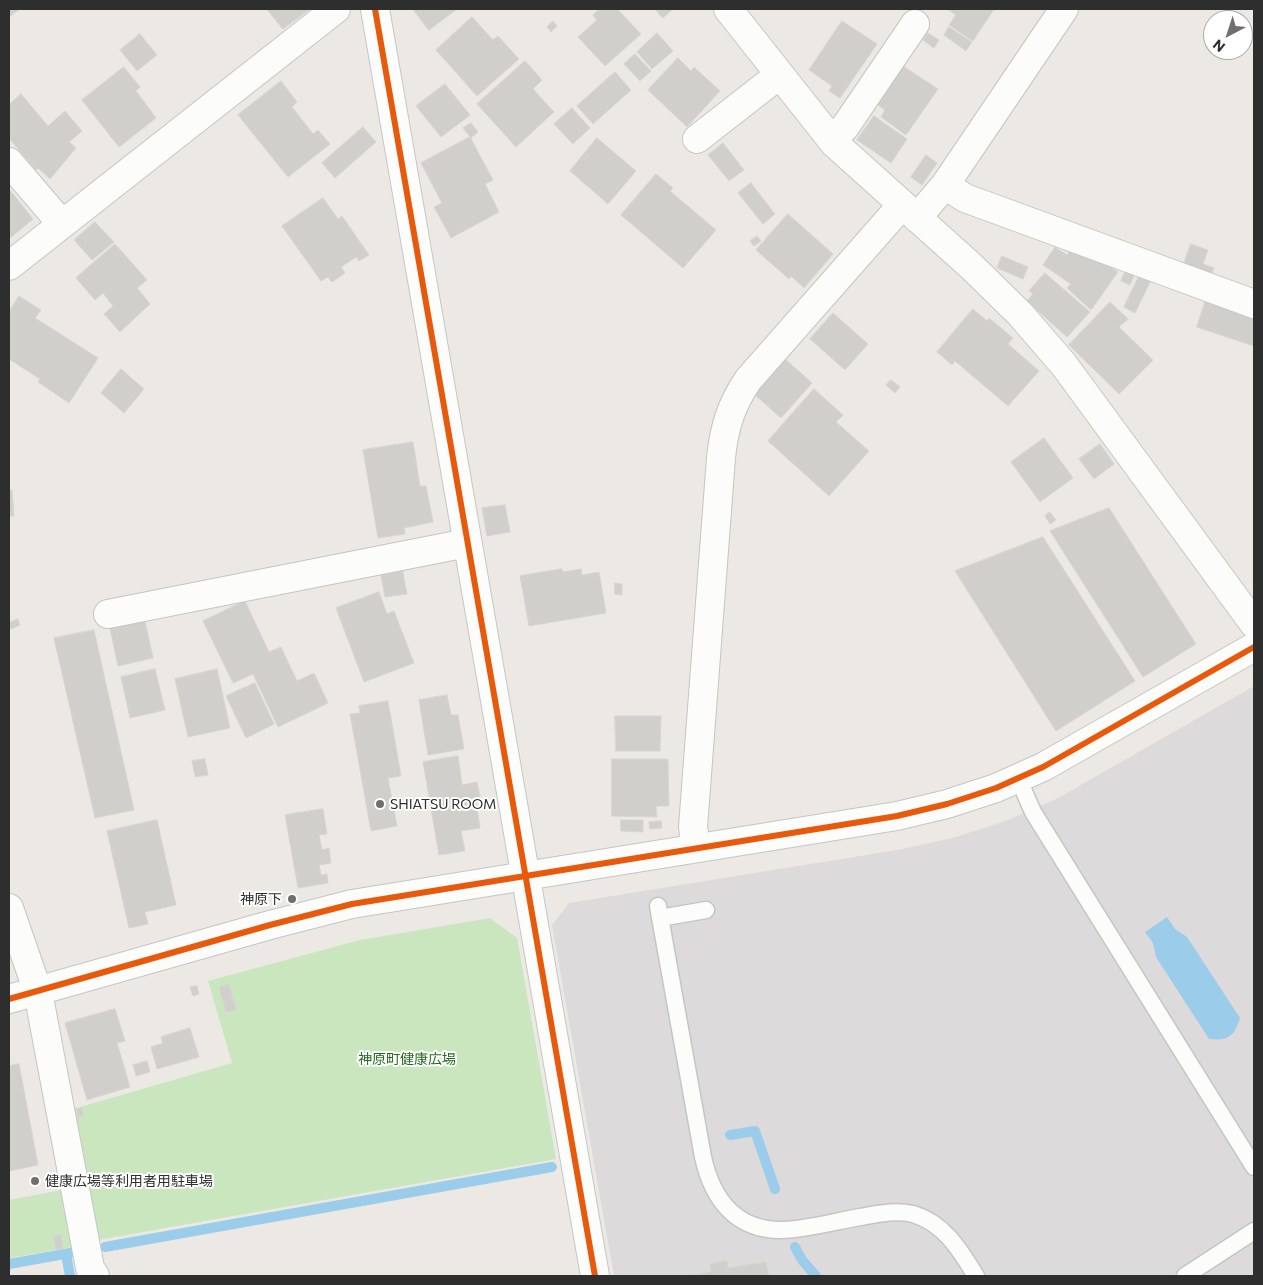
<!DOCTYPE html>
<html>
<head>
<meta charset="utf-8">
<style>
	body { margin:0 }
	#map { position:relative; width:1263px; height:1285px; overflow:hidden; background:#ece9e4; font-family:Commissioner,sans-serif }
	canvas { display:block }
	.frame { position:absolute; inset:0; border:10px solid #2e2e2e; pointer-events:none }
	.north { position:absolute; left:1203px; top:10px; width:50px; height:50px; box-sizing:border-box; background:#fff; border:1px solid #ababab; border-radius:50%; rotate:220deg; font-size:14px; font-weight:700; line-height:20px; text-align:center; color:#2e2e2e }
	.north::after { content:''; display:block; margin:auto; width:18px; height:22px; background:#706f6e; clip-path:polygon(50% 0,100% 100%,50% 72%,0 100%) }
</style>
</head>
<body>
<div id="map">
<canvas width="1263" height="1285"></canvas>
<div class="frame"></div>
<div class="north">N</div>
</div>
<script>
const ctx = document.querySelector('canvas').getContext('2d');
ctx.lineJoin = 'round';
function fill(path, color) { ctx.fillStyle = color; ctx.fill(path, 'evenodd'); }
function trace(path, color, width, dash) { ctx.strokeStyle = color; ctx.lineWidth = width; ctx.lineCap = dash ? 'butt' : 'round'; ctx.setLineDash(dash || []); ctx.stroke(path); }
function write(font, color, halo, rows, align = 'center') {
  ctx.font = font + ' Commissioner,"Noto Sans JP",sans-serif'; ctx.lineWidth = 4; ctx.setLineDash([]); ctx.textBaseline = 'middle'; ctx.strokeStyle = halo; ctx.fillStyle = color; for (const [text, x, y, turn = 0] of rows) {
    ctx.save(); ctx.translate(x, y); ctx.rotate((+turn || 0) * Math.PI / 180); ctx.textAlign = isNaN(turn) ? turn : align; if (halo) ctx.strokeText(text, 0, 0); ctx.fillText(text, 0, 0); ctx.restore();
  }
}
fill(new Path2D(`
	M 1254,686 L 1254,1276 L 614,1276 L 552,925 L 569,903 L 903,849 L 956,837 L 1008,820 L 1058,798 Z`), '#dddadb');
fill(new Path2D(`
	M 490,918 L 517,938 L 556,1159 L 98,1240 L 73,1109 L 232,1063 L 208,981 L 360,940 Z
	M 62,1190 L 73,1247 L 9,1258 L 9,1200 Z`), '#cae6bf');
fill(new Path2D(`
	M 1167,917 L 1175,929 L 1187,937 L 1240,1018 C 1234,1037 1228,1041 1209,1039 L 1156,957 L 1153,943 L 1145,932 Z`), '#9bccea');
trace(new Path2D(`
	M 730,1135 L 755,1131 L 775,1189
	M 105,1247 L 552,1167
	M 795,1247 L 802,1260 L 816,1276
	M 66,1254 L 70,1276
	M 9,1264 L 70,1253`), '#9bccea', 10);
const building = new Path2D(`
	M 9,9 L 20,9 L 9,17 Z
	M 267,9 L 310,9 L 283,29 Z
	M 413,9 L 457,9 L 429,30 Z
	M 600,9 L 617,9 L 641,34 L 605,66 L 578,37 L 597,20 L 593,15 Z
	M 655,9 L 673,9 L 663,18 Z
	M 947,9 L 994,9 L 973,41 L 949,25 L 956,15 Z
	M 472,17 L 493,40 L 498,36 L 519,59 L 477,96 L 436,50 Z
	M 553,21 L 557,26 L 551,32 L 547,27 Z
	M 842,21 L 877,44 L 840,98 L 829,91 L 832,86 L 809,70 Z
	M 949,27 L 972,42 L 966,51 L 944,35 Z
	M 657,33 L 673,51 L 652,69 L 637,52 Z
	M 928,33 L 939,40 L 934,48 L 923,40 Z
	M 140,34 L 157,55 L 137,71 L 120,50 Z
	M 635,54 L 651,71 L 640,81 L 624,64 Z
	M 678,58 L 691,71 L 694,67 L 720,91 L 687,127 L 648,90 Z
	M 525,61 L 542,80 L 533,89 L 554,112 L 516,147 L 477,104 Z
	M 903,66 L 938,89 L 906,135 L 881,117 L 885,110 L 877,104 Z
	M 124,67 L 140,87 L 136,91 L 156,118 L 119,147 L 82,100 Z
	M 615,72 L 631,90 L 593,124 L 577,106 Z
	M 281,81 L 297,102 L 292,107 L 313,134 L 318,130 L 330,144 L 288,177 L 238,115 Z
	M 445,84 L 470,115 L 441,137 L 416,106 Z
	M 21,94 L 48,126 L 65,111 L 82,131 L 69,142 L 76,148 L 50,179 L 38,168 L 36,170 L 9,138 L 9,105 Z
	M 572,108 L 590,128 L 573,144 L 554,124 Z
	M 874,116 L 907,139 L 891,163 L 857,140 Z
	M 471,123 L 478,132 L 471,138 L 463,128 Z
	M 363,127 L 376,142 L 335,178 L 322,163 Z
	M 470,137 L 493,180 L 485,184 L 499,212 L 451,238 L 434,207 L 442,203 L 421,163 Z
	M 597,138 L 636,171 L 608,204 L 570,171 Z
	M 723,143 L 744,170 L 729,181 L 708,155 Z
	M 926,155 L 937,163 L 922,185 L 911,177 Z
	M 656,174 L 673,188 L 670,191 L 716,230 L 683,268 L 621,215 Z
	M 751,183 L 775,214 L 763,224 L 738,193 Z
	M 9,189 L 33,219 L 9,239 Z
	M 323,198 L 338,219 L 342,216 L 369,255 L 359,261 L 356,257 L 341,267 L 345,273 L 332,282 L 328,277 L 321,281 L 282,226 Z
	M 788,214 L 833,254 L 804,288 L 791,276 L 789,279 L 756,250 Z
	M 95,222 L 114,242 L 92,260 L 74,240 Z
	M 757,236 L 761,241 L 754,246 L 750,241 Z
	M 1075,243 L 1118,272 L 1091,310 L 1067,288 L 1071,284 L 1043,265 L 1055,247 L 1067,255 Z
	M 115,244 L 147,280 L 137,288 L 150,304 L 120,332 L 104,314 L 113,306 L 103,293 L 95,300 L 76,278 Z
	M 1191,244 L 1208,250 L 1203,264 L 1214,268 L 1211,276 L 1183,266 Z
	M 1002,256 L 1028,267 L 1023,279 L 997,268 Z
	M 1127,267 L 1136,271 L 1130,285 L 1121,281 Z
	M 1045,273 L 1090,312 L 1067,337 L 1027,301 L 1033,294 L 1029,291 Z
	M 1140,274 L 1151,280 L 1135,313 L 1124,307 Z
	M 19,296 L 41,310 L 35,318 L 98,358 L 69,403 L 38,382 L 40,379 L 9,359 L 9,312 Z
	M 1207,296 L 1254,312 L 1254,346 L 1197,327 Z
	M 1110,302 L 1128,319 L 1119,327 L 1153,360 L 1119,394 L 1069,345 Z
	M 973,309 L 987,321 L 989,318 L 1013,338 L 1008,344 L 1039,371 L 1008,406 L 955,361 L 952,365 L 937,352 Z
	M 833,313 L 868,344 L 845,370 L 810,339 Z
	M 785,359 L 812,383 L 781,418 L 754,394 Z
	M 121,369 L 144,389 L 124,413 L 101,393 Z
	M 891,380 L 900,387 L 895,393 L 886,385 Z
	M 814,389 L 843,415 L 836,422 L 869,451 L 829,496 L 768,441 Z
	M 1044,438 L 1073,478 L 1040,502 L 1011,462 Z
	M 413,442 L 420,486 L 426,486 L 433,522 L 404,528 L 405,534 L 378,538 L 363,450 Z
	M 1100,444 L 1114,464 L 1094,479 L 1079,459 Z
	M 9,490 L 12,490 L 14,516 L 9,516 Z
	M 505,505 L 510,532 L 487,536 L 482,508 Z
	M 1109,508 L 1196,644 L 1143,677 L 1050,531 Z
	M 1050,512 L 1056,520 L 1050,524 L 1045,516 Z
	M 1043,537 L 1135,681 L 1056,731 L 955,571 Z
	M 402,567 L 407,594 L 385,597 L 380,570 Z
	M 562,569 L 563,572 L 581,569 L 582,575 L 599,572 L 606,613 L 529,626 L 520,576 Z
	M 615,583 L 622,584 L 622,595 L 615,594 Z
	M 379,592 L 387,614 L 394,611 L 414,663 L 364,682 L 336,608 Z
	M 245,601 L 269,652 L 281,647 L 297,681 L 314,673 L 328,703 L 278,727 L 253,674 L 233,683 L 203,621 Z
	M 144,616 L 153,658 L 118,666 L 109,624 Z
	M 18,619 L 20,625 L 11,629 L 9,623 Z
	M 94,630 L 134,810 L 95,818 L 54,638 Z
	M 155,669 L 165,710 L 130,718 L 121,677 Z
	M 217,669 L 230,728 L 188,737 L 175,679 Z
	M 255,683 L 274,724 L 246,738 L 226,696 Z
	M 447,695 L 451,715 L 458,715 L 464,749 L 428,755 L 419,700 Z
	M 388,701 L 401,776 L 388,778 L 397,826 L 371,831 L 350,714 L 360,713 L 359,706 Z
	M 615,716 L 661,716 L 660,751 L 616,751 Z
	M 458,756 L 462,785 L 477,782 L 481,801 L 476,802 L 480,828 L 461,831 L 465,851 L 439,855 L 423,762 Z
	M 205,759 L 208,775 L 195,777 L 192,761 Z
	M 612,759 L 668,759 L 669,806 L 656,806 L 657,817 L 612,816 Z
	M 323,809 L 327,834 L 319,835 L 322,850 L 329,848 L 331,863 L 319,865 L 321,875 L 327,874 L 328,883 L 298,888 L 285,815 Z
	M 157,820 L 176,905 L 145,912 L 148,924 L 129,928 L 107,831 Z
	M 621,820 L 643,820 L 643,832 L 621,831 Z
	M 661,821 L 662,828 L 650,829 L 649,822 Z
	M 229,984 L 236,1010 L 226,1012 L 219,987 Z
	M 197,986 L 199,994 L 193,996 L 190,987 Z
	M 115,1009 L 125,1041 L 117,1043 L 130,1087 L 87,1100 L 65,1023 Z
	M 190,1028 L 199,1057 L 157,1069 L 151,1047 L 163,1043 L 161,1037 Z
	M 147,1061 L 150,1072 L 136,1076 L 133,1065 Z
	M 19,1064 L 38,1165 L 9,1171 L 9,1066 Z
	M 82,1108 L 83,1116 L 78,1117 L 77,1109 Z
	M 61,1235 L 63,1249 L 56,1250 L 54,1236 Z
	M 727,1261 L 728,1268 L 766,1262 L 769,1276 L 690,1276 L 711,1272 L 710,1264 Z`);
fill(building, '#d1cfcb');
trace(building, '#d7d5d0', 1);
const lane = new Path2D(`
	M 1018,778 L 1033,812 L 1254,1167
	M 658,906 L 703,1157 C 712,1198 735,1230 781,1230 C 804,1230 837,1221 860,1217 C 878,1214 895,1210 913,1214 C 944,1223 960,1250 976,1276
	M 660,918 L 706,910
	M 1185,1276 L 1254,1231`);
const street = new Path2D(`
	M 728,9 L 834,143 L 972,267 L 1020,314 L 1064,365 L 1254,624
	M 697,139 L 779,75
	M 831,139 L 845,127 L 915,24
	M 9,162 L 62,224
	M 945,185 L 965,198 L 1254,304
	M 917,218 L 945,185 L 1064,9
	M 9,266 L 336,9
	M 108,614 L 467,543
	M 696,848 L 693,827 L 721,458 C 724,428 731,405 748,380 L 902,205
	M 9,908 L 38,992 L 90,1268 L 95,1276`);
const secondary = new Path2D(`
	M 375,9 L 595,1276
	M 9,999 L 270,925 L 352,904 L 897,816 L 947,804 L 996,788 L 1043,767 L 1254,647`);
trace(lane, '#c5c5c5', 19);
trace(street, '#c5c5c5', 30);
trace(secondary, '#c5c5c5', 30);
trace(lane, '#fcfcfb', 16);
trace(street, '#fcfcfb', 28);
trace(secondary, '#fcfcfb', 28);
trace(new Path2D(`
	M 375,9 L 595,1276
	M 9,999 L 270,925 L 352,904 L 897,816 L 947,804 L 996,788 L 1043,767 L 1254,647`), '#e8590c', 6);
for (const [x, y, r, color] of [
	[380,804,5,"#706f6e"],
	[292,899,5,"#706f6e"],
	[35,1181,5,"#706f6e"]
]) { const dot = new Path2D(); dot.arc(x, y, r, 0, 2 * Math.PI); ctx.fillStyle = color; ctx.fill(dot); trace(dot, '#fff', 2); }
write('14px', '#2e2e2e', '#fff', [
	["SHIATSU ROOM",390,804],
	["神原下",282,899,"right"],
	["健康広場等利用者用駐車場",45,1181]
], 'left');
write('14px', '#246c1d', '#fff', [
	["神原町健康広場",407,1059]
]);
</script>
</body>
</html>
